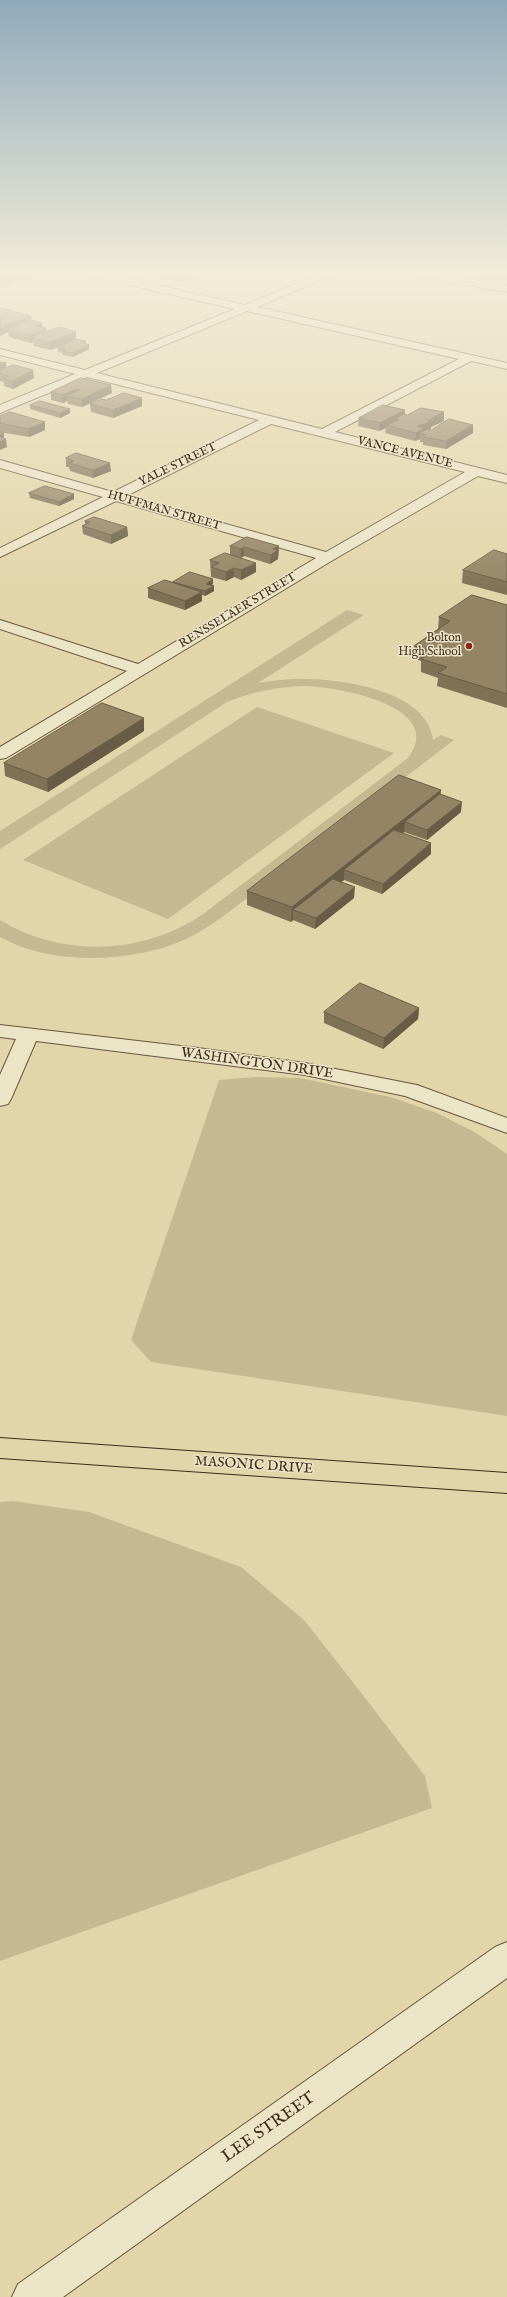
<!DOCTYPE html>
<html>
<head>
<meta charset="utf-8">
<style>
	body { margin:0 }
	canvas { display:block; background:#e2d5a9 }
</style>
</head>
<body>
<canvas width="507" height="2297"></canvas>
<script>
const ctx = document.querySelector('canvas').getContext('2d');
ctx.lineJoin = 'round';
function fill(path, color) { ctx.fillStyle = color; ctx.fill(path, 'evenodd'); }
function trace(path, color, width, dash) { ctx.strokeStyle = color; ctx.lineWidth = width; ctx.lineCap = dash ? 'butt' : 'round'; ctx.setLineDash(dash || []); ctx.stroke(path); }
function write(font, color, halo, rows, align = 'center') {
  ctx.font = font + ' "IM FELL English",serif'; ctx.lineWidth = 3; ctx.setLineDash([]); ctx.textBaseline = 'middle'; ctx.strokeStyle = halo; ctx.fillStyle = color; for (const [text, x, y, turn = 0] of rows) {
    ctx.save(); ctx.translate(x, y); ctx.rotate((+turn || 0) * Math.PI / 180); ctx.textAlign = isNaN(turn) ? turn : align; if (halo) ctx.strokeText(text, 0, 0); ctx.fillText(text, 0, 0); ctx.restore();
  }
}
fill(new Path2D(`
	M 347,610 L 364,615 L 258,683 C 274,681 289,678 304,679 C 343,679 428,691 433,740 L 441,735 L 454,740 L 221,918 C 209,926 197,934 184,940 C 132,963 51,966 0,937 L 0,920 C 61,958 144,955 203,914 L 408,758 C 448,706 335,686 303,686 C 276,687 252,692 227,702 L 0,849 L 0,831 Z
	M 257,707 L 394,753 L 168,919 L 23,860 Z
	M 255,1077 L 300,1078 L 390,1097 L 437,1113 L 476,1133 L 507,1154 L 507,1416 L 151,1362 L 131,1340 L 219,1080 Z
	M 13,1501 L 89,1512 L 241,1567 L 304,1620 L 352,1681 L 425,1776 L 432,1808 L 0,1961 L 0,1502 Z`), '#c6b891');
const minor = new Path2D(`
	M 75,271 L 94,271 L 245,305 L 327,271 L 341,271 L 257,307 L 507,363 L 507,369 L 471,361 L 335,432 L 507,475 L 507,483 L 478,476 L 333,560 L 6,758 L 0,759 L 0,747 L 127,671 L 0,629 L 0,620 L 138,664 L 316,558 L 116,501 L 0,557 L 0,548 L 103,497 L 0,468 L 0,460 L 113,492 L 259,420 L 87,377 L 0,413 L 0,405 L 75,374 L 0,355 L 0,349 L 85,370 L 235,309 L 80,274 ZM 247,311 L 459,359 L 322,429 L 97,373 ZM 271,424 L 465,472 L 326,552 L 126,496 Z
	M 401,271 L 423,271 L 507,286 L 507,292 L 406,274 Z
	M 0,1025 L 198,1048 L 305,1063 L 417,1085 L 507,1118 L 507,1133 L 405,1096 L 305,1075 L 36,1041 L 11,1099 L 8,1104 L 0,1106 L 0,1075 L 16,1039 L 0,1037 Z
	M 507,1942 L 507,1978 L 63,2297 L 12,2297 L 18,2284 L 495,1947 Z`);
const major = new Path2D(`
	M 0,1438 L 507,1473 L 507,1493 L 0,1458 Z`);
trace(minor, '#68563e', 2);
trace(major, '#3f2b1a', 2);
fill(minor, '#ece4c7');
fill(major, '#e2d5a9');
fill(new Path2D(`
	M 1,271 L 38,271 L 39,276 L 17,280 L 3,286 L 0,285 L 0,273 L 1,272 Z
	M 482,271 L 507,271 L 507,279 L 481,277 Z
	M 174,272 L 198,276 L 181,282 L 161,278 L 161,274 Z
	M 0,308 L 32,321 L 42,328 L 46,328 L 46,331 L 76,332 L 76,339 L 86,341 L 86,344 L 89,349 L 73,357 L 63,355 L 62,353 L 58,352 L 58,348 L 75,340 L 51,350 L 34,346 L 34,342 L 30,343 L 9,337 L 8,332 L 0,336 Z
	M 0,362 L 6,363 L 6,368 L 34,378 L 13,389 L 4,386 L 4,382 L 0,381 Z
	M 81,378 L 112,393 L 82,407 L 68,404 L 67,401 L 63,403 L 51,400 L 51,392 Z
	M 106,400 L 142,406 L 113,418 L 91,412 L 90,404 Z
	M 30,405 L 70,413 L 60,418 L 30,409 Z
	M 405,410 L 404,415 L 444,421 L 431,427 L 431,430 L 473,425 L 473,433 L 446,449 L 423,445 L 423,442 L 420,442 L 420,439 L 415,441 L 385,433 L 386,428 L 379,431 L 358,426 L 359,418 Z
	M 0,416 L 45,430 L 29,437 L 0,432 Z
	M 66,458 L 111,471 L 93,478 L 70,471 L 69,467 L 66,467 Z
	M 29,493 L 74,494 L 74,499 L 59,506 L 30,498 Z
	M 85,521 L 127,527 L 128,536 L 111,544 L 83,534 L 82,526 L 85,524 Z
	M 230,546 L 279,546 L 278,559 L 270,564 L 244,556 L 241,558 L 256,572 L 241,580 L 234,577 L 226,581 L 211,577 L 210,560 L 230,555 Z
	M 507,554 L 507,595 L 462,583 L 463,570 Z
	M 173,582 L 213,584 L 211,586 L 214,591 L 205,596 L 202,595 L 202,601 L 185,610 L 148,598 L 148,588 Z
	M 507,605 L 507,708 L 437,686 L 438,678 L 421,672 L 421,661 L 413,658 L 414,646 L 438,629 L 439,617 Z
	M 144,731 L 48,792 L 5,776 L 4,763 Z
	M 441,795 L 461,812 L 427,840 L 404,832 L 403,833 L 431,843 L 431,854 L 382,894 L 344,880 L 341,882 L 354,898 L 315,929 L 293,920 L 291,922 L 247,905 L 247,891 Z
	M 419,1008 L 418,1019 L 383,1049 L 324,1023 L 324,1012 Z`), '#7f7156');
fill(new Path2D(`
	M 27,271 L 38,271 L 39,276 L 17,280 L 3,286 L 2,279 L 16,273 Z
	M 198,272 L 198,276 L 181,282 L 181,278 Z
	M 31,316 L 32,323 L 8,329 L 8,332 L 0,336 L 0,328 Z
	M 42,323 L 43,330 L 46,328 L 47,336 L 33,338 L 34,342 L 30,343 L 29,336 L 36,326 Z
	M 76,332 L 76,339 L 51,350 L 50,342 Z
	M 89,345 L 89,349 L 73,357 L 73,353 Z
	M 6,363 L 6,371 L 0,373 L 0,365 Z
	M 33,370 L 34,378 L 13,389 L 12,381 Z
	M 111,385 L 112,393 L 82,407 L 82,399 Z
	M 76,389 L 76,397 L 67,396 L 67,401 L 63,403 L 63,395 Z
	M 142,398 L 142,406 L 113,418 L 113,410 Z
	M 70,409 L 70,413 L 60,418 L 60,413 Z
	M 405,410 L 404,418 L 399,420 L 396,419 L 396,422 L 386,425 L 386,428 L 379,431 L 380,423 Z
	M 444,412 L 444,421 L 431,427 L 431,430 L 420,433 L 420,439 L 415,441 L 417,426 Z
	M 45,422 L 45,430 L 29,437 L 28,429 Z
	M 473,425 L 473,433 L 446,449 L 446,441 Z
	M 4,433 L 4,440 L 6,439 L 7,447 L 0,450 L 0,435 Z
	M 110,463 L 111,471 L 93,478 L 93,470 Z
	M 74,494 L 74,499 L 59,506 L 59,502 Z
	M 127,527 L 128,536 L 111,544 L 111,535 Z
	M 279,546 L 278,559 L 270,564 L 271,555 L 273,549 Z
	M 244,547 L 244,556 L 241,558 L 241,549 Z
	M 256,563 L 256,572 L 241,580 L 241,570 Z
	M 234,568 L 234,577 L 226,581 L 226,572 Z
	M 213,579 L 213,584 L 206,589 L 206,584 Z
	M 214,586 L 214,591 L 205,596 L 205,591 Z
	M 202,592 L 202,601 L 185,610 L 185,601 Z
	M 144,718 L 144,731 L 48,792 L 47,779 Z
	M 441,790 L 440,803 L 405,822 L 404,832 L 353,873 L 344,870 L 344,880 L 302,913 L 293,910 L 293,920 L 291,922 L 292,907 Z
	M 462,802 L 461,812 L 427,840 L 427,830 Z
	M 431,843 L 431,854 L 382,894 L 383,884 Z
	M 355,887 L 354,898 L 315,929 L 316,918 Z
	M 419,1008 L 418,1019 L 383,1049 L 384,1038 Z`), '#685c46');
const building = new Path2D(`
	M 3,271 L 27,271 L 16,273 L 2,279 L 0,278 L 0,273 L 4,271 Z
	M 169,271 L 174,272 L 177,271 L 194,271 L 198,272 L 181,278 L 161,274 Z
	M 0,308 L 31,316 L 0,328 L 0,319 L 4,318 L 0,317 Z
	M 29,320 L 42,323 L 36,326 L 46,328 L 29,336 L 8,329 Z
	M 60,327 L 76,332 L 50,342 L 33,338 L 36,335 Z
	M 76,339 L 86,341 L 83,343 L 89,345 L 73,353 L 62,351 L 65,349 L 58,348 Z
	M 0,362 L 6,363 L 0,365 Z
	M 14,365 L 33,370 L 12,381 L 3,378 L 9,376 L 0,373 L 0,370 Z
	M 81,378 L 111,385 L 82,399 L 67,396 L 80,390 L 76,389 L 63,395 L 51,392 Z
	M 124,393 L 142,398 L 113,410 L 90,404 L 102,399 L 106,400 Z
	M 40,401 L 70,409 L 60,413 L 30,405 Z
	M 383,405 L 405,410 L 380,423 L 359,418 Z
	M 421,408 L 444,412 L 427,421 L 432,422 L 417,426 L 425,428 L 416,433 L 386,425 L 399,420 L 396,419 L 403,414 L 407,415 Z
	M 10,412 L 45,422 L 28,429 L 0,423 L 0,416 Z
	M 449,419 L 473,425 L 446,441 L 423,437 L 426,435 L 420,433 L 427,429 L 431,430 Z
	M 0,432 L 4,433 L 0,435 Z
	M 0,437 L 6,439 L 0,442 Z
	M 76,453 L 110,463 L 93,470 L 69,463 L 74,461 L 66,458 Z
	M 45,486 L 74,494 L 59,502 L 29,493 Z
	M 94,517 L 127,527 L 111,535 L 82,526 L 90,522 L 85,521 Z
	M 247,537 L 279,546 L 273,549 L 278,550 L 271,555 L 244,547 L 241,549 L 230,546 Z
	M 494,550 L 507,554 L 507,582 L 463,570 Z
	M 225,553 L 256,563 L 241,570 L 234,568 L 226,572 L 211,567 L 219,563 L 210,560 Z
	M 190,572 L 213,579 L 206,584 L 214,586 L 205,591 L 173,582 Z
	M 165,580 L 202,592 L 185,601 L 148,588 Z
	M 472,595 L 507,605 L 507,694 L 438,673 L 447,667 L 421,659 L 433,651 L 414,646 L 450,621 L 439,617 Z
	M 102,703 L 144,718 L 47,779 L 4,763 Z
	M 399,775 L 441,790 L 292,907 L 247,891 Z
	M 440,794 L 462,802 L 427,830 L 405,822 Z
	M 394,830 L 431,843 L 383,884 L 344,870 Z
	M 333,879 L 355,887 L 316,918 L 293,910 Z
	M 360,983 L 419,1008 L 384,1038 L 324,1012 Z`);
fill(building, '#948364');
trace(building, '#685c46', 1);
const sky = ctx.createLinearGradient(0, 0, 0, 593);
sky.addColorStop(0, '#8faabb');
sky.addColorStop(0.46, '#f2ecd8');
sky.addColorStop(1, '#f2ecd800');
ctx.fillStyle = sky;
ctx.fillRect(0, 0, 507, 593);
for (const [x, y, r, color] of [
	[469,646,4,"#8f2418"]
]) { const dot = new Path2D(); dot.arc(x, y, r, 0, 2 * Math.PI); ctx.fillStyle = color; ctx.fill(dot); trace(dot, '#ece4c7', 1.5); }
write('12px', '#3f2b1a', '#ece4c7', [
	["VANCE AVENUE",405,453,14],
	["YALE STREET",178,465,-26],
	["HUFFMAN STREET",164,511,16],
	["RENSSELAER STREET",238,611,-31]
]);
write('12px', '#3f2b1a', '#ece4c7', [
	["Bolton",461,639],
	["High School",461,653]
], 'right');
write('14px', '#3f2b1a', '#ece4c7', [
	["WASHINGTON DRIVE",257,1064,8],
	["MASONIC DRIVE",254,1466,4]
]);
write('17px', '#3f2b1a', '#ece4c7', [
	["LEE STREET",269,2128,-35]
]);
</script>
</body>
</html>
